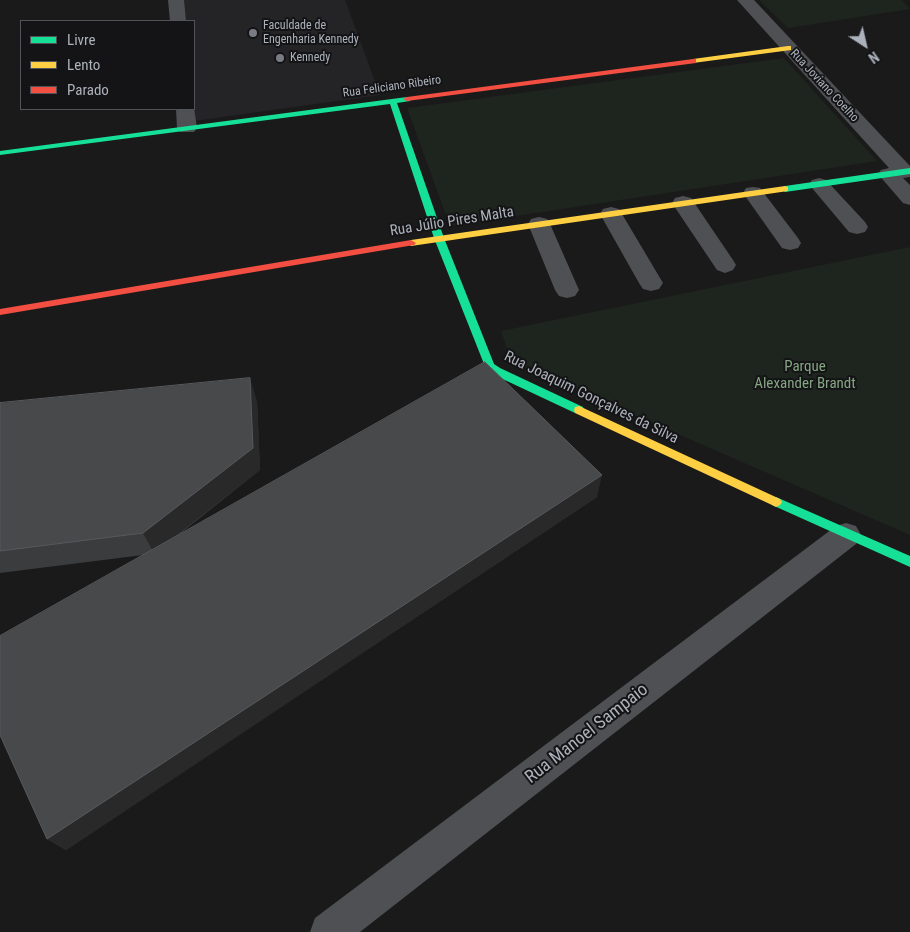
<!DOCTYPE html>
<html>
<head>
<meta charset="utf-8">
<style>
	body { margin:0 }
	#map { position:relative; width:910px; height:932px; overflow:hidden; background:#1a1a1a; font-family:"Roboto Condensed",sans-serif }
	canvas { display:block }
	.legend { position:absolute; left:20px; top:20px; width:175px; height:90px; box-sizing:border-box; background:#141416; border:1px solid #515358; margin:0; padding:6px 9px; list-style:none; font-size:15px; color:#acb2bb }
	.legend li { display:flex; align-items:center; gap:10px; height:25px }
	.legend b { width:25px; border:1px solid #515358 }
	.north { position:absolute; left:840px; top:20px; width:50px; height:50px; -webkit-text-stroke:4px #141416; paint-order:stroke; rotate:145deg; font-size:14px; font-weight:700; line-height:20px; text-align:center; color:#acb2bb }
	.north::after { content:''; display:block; margin:auto; width:18px; height:22px; background:#acb2bb; clip-path:polygon(50% 0,100% 100%,50% 72%,0 100%) }
</style>
</head>
<body>
<div id="map">
<canvas width="910" height="932"></canvas>
<ul class="legend">
<li><b style="height:6px;background:#16e098"></b>Livre</li>
<li><b style="height:6px;background:#ffcf43"></b>Lento</li>
<li><b style="height:6px;background:#f24e42"></b>Parado</li>
</ul>
<div class="north">N</div>
</div>
<script>
const ctx = document.querySelector('canvas').getContext('2d');
ctx.lineJoin = 'round';
function fill(path, color) { ctx.fillStyle = color; ctx.fill(path, 'evenodd'); }
function trace(path, color, width, dash) { ctx.strokeStyle = color; ctx.lineWidth = width; ctx.lineCap = dash ? 'butt' : 'round'; ctx.setLineDash(dash || []); ctx.stroke(path); }
function write(font, color, halo, rows, align = 'center') {
  ctx.font = font + ' "Roboto Condensed",sans-serif'; ctx.lineWidth = 4; ctx.setLineDash([]); ctx.textBaseline = 'middle'; ctx.strokeStyle = halo; ctx.fillStyle = color; for (const [text, x, y, turn = 0] of rows) {
    ctx.save(); ctx.translate(x, y); ctx.rotate((+turn || 0) * Math.PI / 180); ctx.textAlign = isNaN(turn) ? turn : align; if (halo) ctx.strokeText(text, 0, 0); ctx.fillText(text, 0, 0); ctx.restore();
  }
}
fill(new Path2D(`
	M 179,0 L 345,0 L 380,95 L 194,121 L 194,21 L 181,21 Z`), '#242426');
fill(new Path2D(`
	M 759,0 L 902,0 L 910,9 L 788,28 Z
	M 784,58 L 877,161 L 450,226 L 407,108 Z
	M 910,247 L 910,535 L 512,362 L 501,331 Z`), '#1e251e');
fill(new Path2D(`
	M 168,0 L 184,0 L 186,21 L 170,21 Z
	M 737,0 L 754,0 L 910,166 L 910,177 L 903,178 L 910,185 L 910,205 L 903,203 L 878,174 L 881,170 L 889,168 Z
	M 194,108 L 197,128 L 194,132 L 180,132 L 177,128 L 176,109 Z
	M 819,178 L 826,180 L 865,222 L 868,227 L 865,232 L 857,234 L 849,232 L 812,188 L 809,184 L 812,180 Z
	M 753,187 L 760,188 L 798,238 L 801,243 L 798,248 L 790,250 L 782,248 L 743,193 L 746,188 Z
	M 683,196 L 691,198 L 733,260 L 736,265 L 733,270 L 725,273 L 717,270 L 672,203 L 675,198 Z
	M 611,207 L 619,209 L 622,214 L 663,283 L 659,289 L 651,291 L 643,289 L 639,283 L 600,214 L 603,209 Z
	M 539,217 L 547,219 L 550,224 L 579,290 L 575,296 L 567,298 L 559,296 L 555,290 L 528,224 L 531,219 Z
	M 846,523 L 856,526 L 861,535 L 856,544 L 360,932 L 310,932 L 315,918 L 836,526 Z`), '#4e5053');
fill(new Path2D(`
	M 407,97 L 411,99 L 410,101 L 397,103 L 444,238 L 494,364 L 500,368 L 583,407 L 584,410 L 583,413 L 575,413 L 492,374 L 486,369 L 434,238 L 390,104 L 0,155 L 0,151 Z
	M 910,168 L 910,174 L 785,192 L 781,189 L 785,186 Z
	M 776,497 L 910,556 L 910,567 L 772,505 L 770,502 L 772,499 Z`), '#16e098');
fill(new Path2D(`
	M 788,46 L 791,46 L 791,50 L 693,63 L 689,61 L 693,59 Z
	M 785,186 L 788,187 L 788,191 L 411,246 L 406,243 L 411,240 Z
	M 579,406 L 780,499 L 782,502 L 780,505 L 776,507 L 772,505 L 575,413 L 574,410 L 575,407 Z`), '#ffcf43');
fill(new Path2D(`
	M 693,59 L 696,59 L 696,63 L 407,101 L 403,99 L 407,97 Z
	M 411,240 L 416,243 L 414,245 L 0,315 L 0,309 Z`), '#f24e42');
fill(new Path2D(`
	M 257,401 L 260,470 L 176,537 L 597,497 L 66,850 L 47,839 L 143,555 L 0,573 L 0,403 Z`), '#3b3c3d');
fill(new Path2D(`
	M 250,378 L 257,401 L 260,470 L 154,553 L 143,533 Z
	M 602,475 L 597,497 L 66,850 L 47,839 Z`), '#29292a');
const building = new Path2D(`
	M 485,362 L 602,475 L 47,839 L 0,735 L 0,636 Z
	M 250,378 L 253,448 L 143,533 L 0,551 L 0,403 Z`);
fill(building, '#48494b');
trace(building, '#57595c', 1);
for (const [x, y, r, color] of [
	[253,33,5,"#797d83"],
	[280,58,5,"#797d83"]
]) { const dot = new Path2D(); dot.arc(x, y, r, 0, 2 * Math.PI); ctx.fillStyle = color; ctx.fill(dot); trace(dot, '#141416', 2); }
write('12px', '#acb2bb', '#141416', [
	["Faculdade de",263,26],
	["Engenharia Kennedy",263,40],
	["Kennedy",290,58]
], 'left');
write('12px', '#acb2bb', '#141416', [
	["Rua Joviano Coelho",824,86,47],
	["Rua Feliciano Ribeiro",392,87,-8]
]);
write('15px', '#acb2bb', '#141416', [
	["Rua Júlio Pires Malta",452,222,-9],
	["Rua Joaquim Gonçalves da Silva",591,398,26]
]);
write('15px', '#86a583', '#141416', [
	["Parque",805,367],
	["Alexander Brandt",805,384]
]);
write('18px', '#acb2bb', '#141416', [
	["Rua Manoel Sampaio",587,734,-38]
]);
</script>
</body>
</html>
